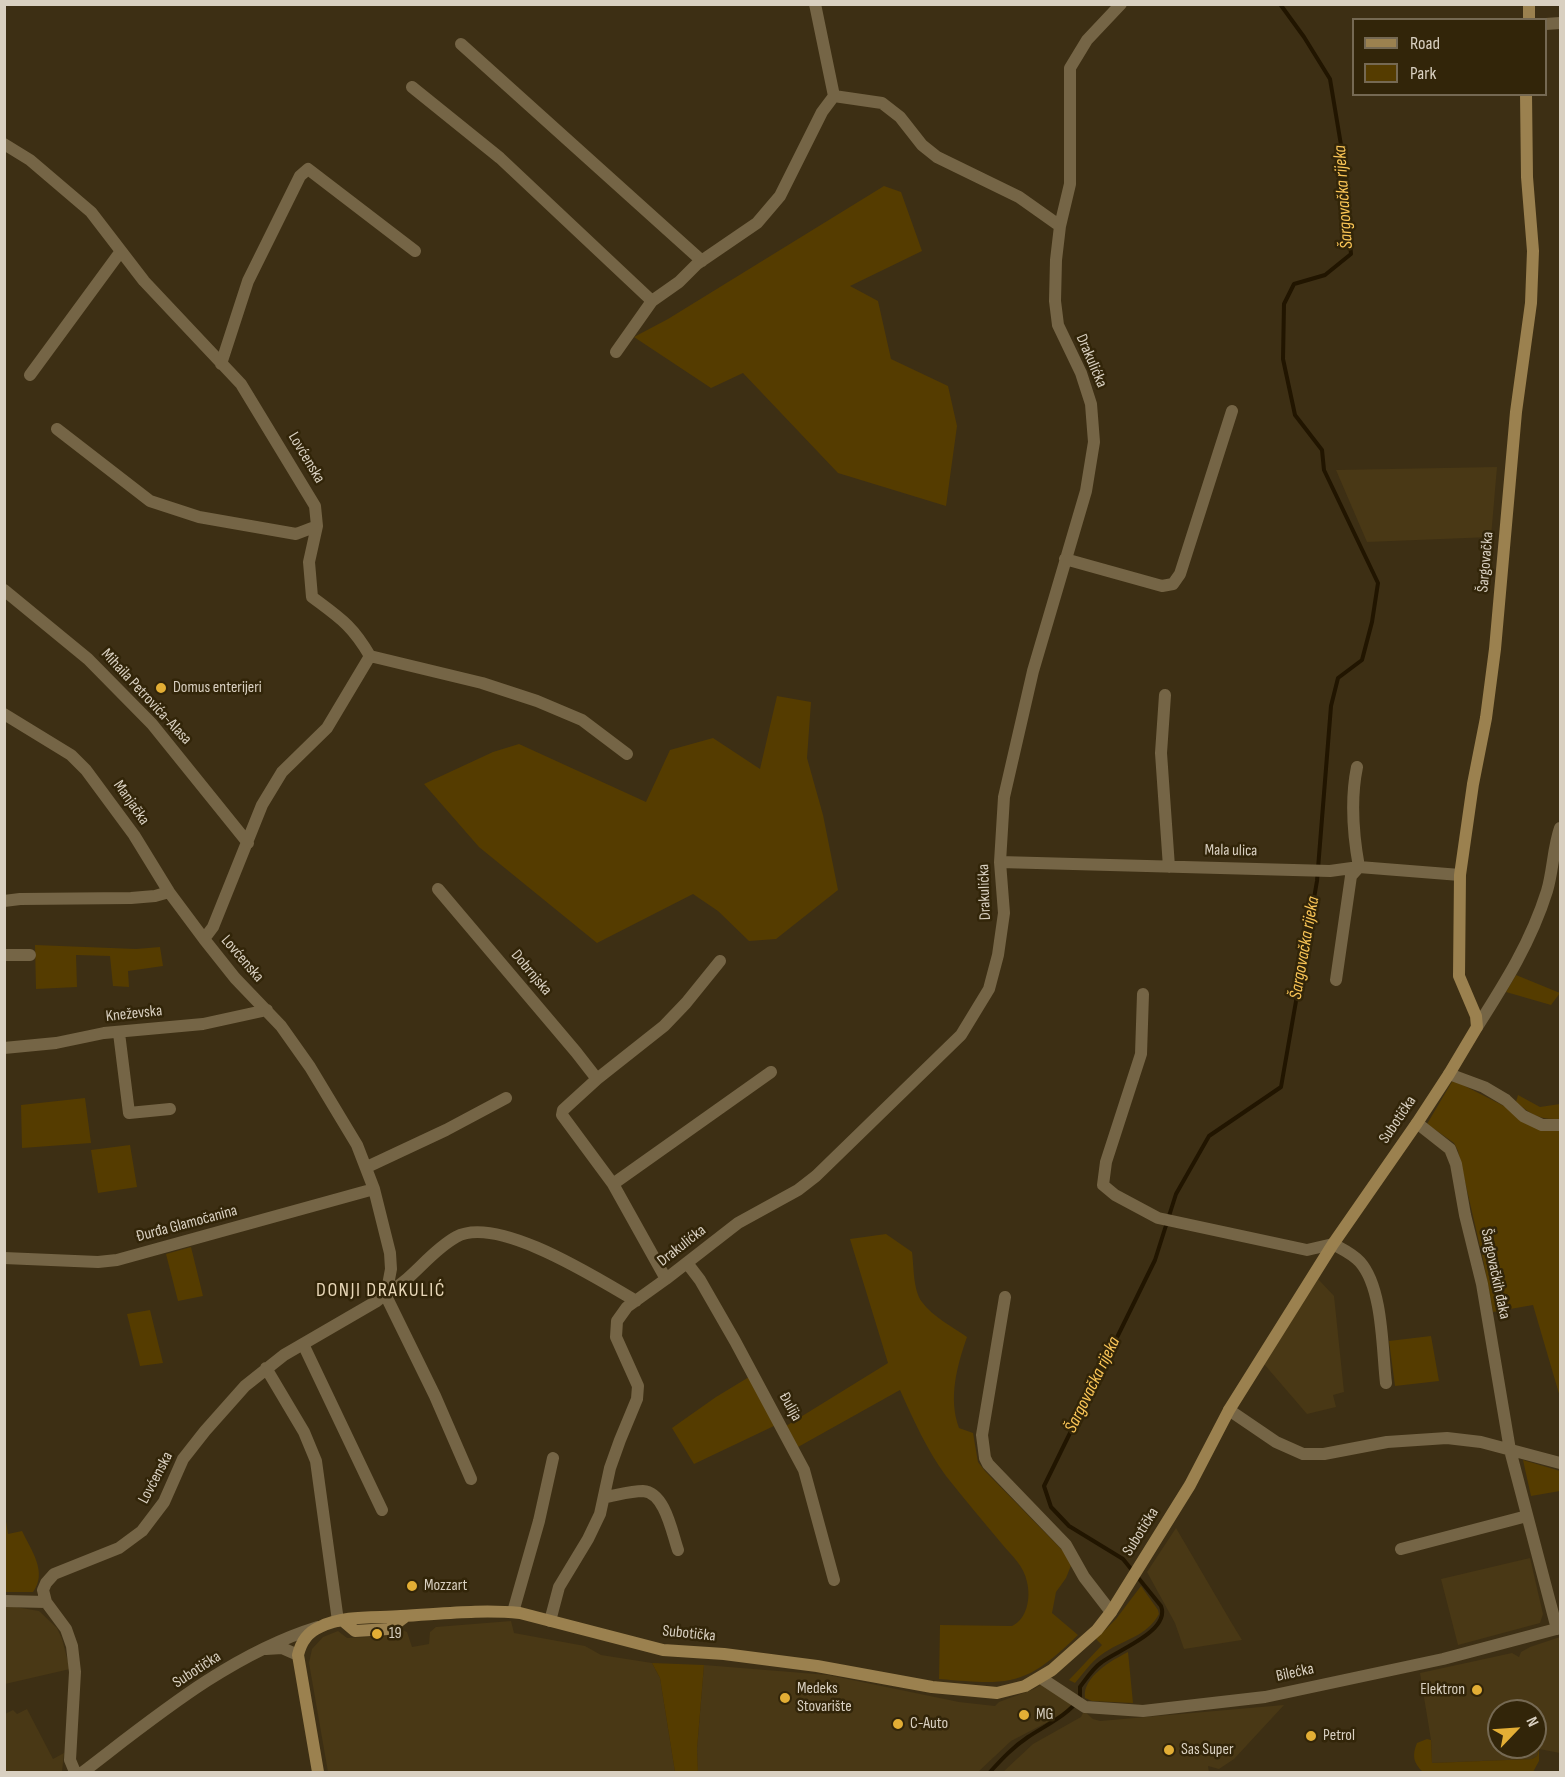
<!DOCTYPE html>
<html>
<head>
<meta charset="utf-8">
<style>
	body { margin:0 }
	#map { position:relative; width:1565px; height:1777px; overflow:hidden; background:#3d2f14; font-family:"Sofia Sans Condensed",sans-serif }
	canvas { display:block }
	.frame { position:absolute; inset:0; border:6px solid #d9d0c1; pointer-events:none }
	.legend { position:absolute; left:1352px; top:18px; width:195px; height:78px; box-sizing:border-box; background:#322509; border:2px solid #756953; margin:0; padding:8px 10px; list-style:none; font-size:18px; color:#d9d0c1 }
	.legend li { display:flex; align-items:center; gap:12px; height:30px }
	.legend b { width:30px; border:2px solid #756953 }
	.north { position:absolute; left:1487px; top:1699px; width:60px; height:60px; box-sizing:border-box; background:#322509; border:2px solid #756953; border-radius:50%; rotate:65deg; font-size:16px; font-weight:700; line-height:24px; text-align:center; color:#d9d0c1 }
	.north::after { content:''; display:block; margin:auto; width:21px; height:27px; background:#e3ae35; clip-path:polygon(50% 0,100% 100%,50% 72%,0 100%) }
</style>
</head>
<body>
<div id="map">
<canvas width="1565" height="1777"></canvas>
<div class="frame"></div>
<ul class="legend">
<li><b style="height:8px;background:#9b814f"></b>Road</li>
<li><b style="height:16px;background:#553c00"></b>Park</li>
</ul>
<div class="north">N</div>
</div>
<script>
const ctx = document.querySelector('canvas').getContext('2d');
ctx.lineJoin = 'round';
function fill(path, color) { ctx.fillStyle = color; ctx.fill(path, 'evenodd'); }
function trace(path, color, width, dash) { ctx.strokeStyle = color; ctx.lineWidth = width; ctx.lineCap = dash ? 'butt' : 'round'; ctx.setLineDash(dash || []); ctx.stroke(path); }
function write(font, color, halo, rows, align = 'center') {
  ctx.font = font + ' "Sofia Sans Condensed",sans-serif'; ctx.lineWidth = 5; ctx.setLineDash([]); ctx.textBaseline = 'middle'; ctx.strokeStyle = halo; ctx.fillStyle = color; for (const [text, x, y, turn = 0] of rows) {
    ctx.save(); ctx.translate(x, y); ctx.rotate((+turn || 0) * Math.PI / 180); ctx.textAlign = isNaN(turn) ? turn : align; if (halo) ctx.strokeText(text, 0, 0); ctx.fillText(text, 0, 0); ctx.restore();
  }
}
fill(new Path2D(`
	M 1497,467 L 1491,537 L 1367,542 L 1336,470 Z
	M 1318,1279 L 1334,1296 L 1344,1392 L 1333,1395 L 1336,1407 L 1307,1414 L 1264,1364 Z
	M 1176,1528 L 1231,1622 L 1242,1640 L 1184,1649 L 1175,1623 L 1147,1572 Z
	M 1530,1558 L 1543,1614 L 1540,1623 L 1458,1645 L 1441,1579 Z
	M 4,1605 L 39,1611 L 57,1628 L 62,1639 L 70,1669 L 5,1684 Z
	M 511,1621 L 514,1633 L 585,1646 L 601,1655 L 652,1663 L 660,1678 L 675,1772 L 328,1772 L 309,1663 L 312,1649 L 323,1637 L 338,1631 L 347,1638 L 390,1636 L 398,1628 L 407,1632 L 412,1647 L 429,1644 L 430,1632 L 436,1627 Z
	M 1560,1637 L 1560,1753 L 1539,1749 L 1537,1756 L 1532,1759 L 1432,1763 L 1431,1740 L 1420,1673 L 1512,1653 L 1519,1657 L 1521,1652 L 1530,1647 ZM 1499,1711 L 1535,1711 L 1535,1747 L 1499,1747 Z
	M 704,1665 L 828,1675 L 959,1702 L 995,1706 L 999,1702 L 1034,1689 L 1042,1684 L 1074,1704 L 1063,1714 L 1011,1741 L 978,1772 L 698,1772 L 697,1749 Z
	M 1284,1705 L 1234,1759 L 1219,1769 L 1208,1766 L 1209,1772 L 1003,1772 L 1033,1744 L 1081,1717 L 1084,1711 L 1093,1719 L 1100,1721 Z
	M 27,1709 L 53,1759 L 64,1753 L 62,1772 L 5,1772 L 5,1714 L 13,1710 L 17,1714 Z`), '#493815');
fill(new Path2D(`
	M 884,186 L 901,192 L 922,251 L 850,286 L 878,301 L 891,359 L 948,386 L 957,426 L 946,506 L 838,473 L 743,373 L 711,388 L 634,337 L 668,319 Z
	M 777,696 L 811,702 L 807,758 L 823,815 L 838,890 L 776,939 L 749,941 L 718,911 L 693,894 L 597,943 L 479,847 L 424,784 L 493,752 L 519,744 L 646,802 L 670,750 L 713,738 L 760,769 Z
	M 35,945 L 136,949 L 160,947 L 163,966 L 128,971 L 129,987 L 113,986 L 110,956 L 76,955 L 77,987 L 36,989 Z
	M 1516,975 L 1560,993 L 1551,1005 L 1506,992 Z
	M 1453,1080 L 1502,1105 L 1560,1129 L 1560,1397 L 1533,1305 L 1493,1312 L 1484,1264 L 1458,1151 L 1454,1143 L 1427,1124 Z
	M 1518,1095 L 1540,1107 L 1560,1104 L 1560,1119 C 1539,1120 1532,1115 1516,1102 Z
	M 85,1098 L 91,1143 L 22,1148 L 21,1105 Z
	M 130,1145 L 137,1187 L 98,1193 L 91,1150 Z
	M 886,1234 L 912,1252 C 914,1267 913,1290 922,1302 C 933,1317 953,1327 967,1337 C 957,1366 948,1398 959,1428 L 973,1433 L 978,1462 L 985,1471 L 1063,1551 L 1072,1563 L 1066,1578 L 1056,1592 L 1052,1613 L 1078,1635 C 1025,1687 1010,1685 939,1679 L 940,1625 L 1012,1626 C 1027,1619 1031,1598 1027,1582 C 1024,1566 1012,1556 1002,1544 C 983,1521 964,1499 946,1476 C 927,1450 913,1419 900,1390 L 798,1447 L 786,1426 L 888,1363 L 850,1239 Z
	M 191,1247 L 203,1296 L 178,1301 L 166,1254 Z
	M 150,1310 L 163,1363 L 140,1366 L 127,1314 Z
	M 1431,1336 L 1439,1381 L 1395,1386 L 1389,1341 Z
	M 749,1377 L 776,1425 L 694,1464 L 672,1428 L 716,1397 Z
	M 1523,1460 L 1560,1471 L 1560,1491 L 1531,1496 Z
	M 5,1515 L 8,1534 L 22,1531 C 31,1550 48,1572 33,1592 L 5,1592 Z
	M 1141,1586 L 1158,1610 L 1159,1614 C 1147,1637 1121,1640 1101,1655 C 1091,1662 1083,1674 1075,1683 L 1069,1680 L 1102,1645 L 1096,1639 L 1116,1619 Z
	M 1128,1652 L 1133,1703 L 1092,1701 L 1085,1698 C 1082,1677 1112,1660 1128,1652 Z
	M 652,1663 L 704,1665 L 697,1749 L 698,1772 L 675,1772 L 660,1678 Z
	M 1427,1739 L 1431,1740 L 1432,1763 L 1532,1759 L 1537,1756 L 1539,1749 L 1539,1761 L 1533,1772 L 1423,1772 C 1413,1763 1412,1755 1417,1743 Z`), '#553c00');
trace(new Path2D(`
	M 990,1772 C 1002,1759 1013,1747 1028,1737 C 1046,1725 1067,1716 1080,1698 L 1080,1687 C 1086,1679 1093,1668 1102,1662 C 1116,1651 1171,1631 1161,1606 L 1123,1559 L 1069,1526 L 1051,1507 L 1044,1486 L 1155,1260 L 1176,1194 L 1209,1136 L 1281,1087 L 1317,881 L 1331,706 L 1338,678 L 1362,660 L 1372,622 L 1378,583 L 1324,470 L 1322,450 L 1295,415 L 1283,359 L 1284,304 L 1294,284 L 1325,275 L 1351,254 L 1341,145 L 1330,79 L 1304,37 L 1280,4`), '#211500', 4);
trace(new Path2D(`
	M 1546,24 L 1560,23
	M 461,44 L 702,261
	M 412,87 L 500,158 L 652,301
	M 834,96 L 882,103 L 900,117 L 922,145 L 937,157 L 1019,197 L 1060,226
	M 4,144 L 30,160 L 91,212 L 144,281 L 241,384 L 315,506 L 317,526 L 309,562 L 312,597 C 340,618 352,625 370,656 L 327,728 L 282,772 L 262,805 L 213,927 L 204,939 L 235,978 L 281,1026 L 310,1067 L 357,1145 L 374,1189 L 390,1253 L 391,1269 L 388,1285 L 385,1294 L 377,1301 L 284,1355 L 245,1386 L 205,1431 L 183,1459 L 164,1502 L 142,1531 L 119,1548 L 54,1574 L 46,1583 L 43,1590 L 46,1602 L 66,1629 L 72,1646 L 75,1672 L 70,1760 L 75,1772
	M 616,352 L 652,301 L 679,282 L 697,264 L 757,223 L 780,196 L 822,112 L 834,96 L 815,4
	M 221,364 L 248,281 L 300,176 L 308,169 L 415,251
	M 30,375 L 121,251
	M 57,429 L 150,501 L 199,517 L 296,534 L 317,526
	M 1065,559 L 1162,586 L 1173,584 L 1180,574 L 1232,411
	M 4,590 L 88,659 L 152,724 L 248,843
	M 370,656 L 482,683 L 537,701 L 582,720 L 627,754
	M 1165,695 L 1161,753 L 1169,867
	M 4,714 L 71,755 L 86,770 L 134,835 L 169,892 L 204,939
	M 1000,862 L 1330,871 L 1359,867 L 1460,875
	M 438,889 L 576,1052 L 597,1079 L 563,1110 L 562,1115 L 613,1184 L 666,1279
	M 4,901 L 20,899 L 131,898 L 155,896 L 169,892
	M 4,955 L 30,955
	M 1336,980 L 1351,876 L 1359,867 C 1353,834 1350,801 1357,767
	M 1143,994 L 1141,1054 L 1106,1162 L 1103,1185 L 1115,1195 L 1158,1218 L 1307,1250 L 1333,1244 C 1342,1249 1353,1254 1360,1262 C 1383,1288 1382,1349 1386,1383
	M 1477,1027 C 1505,983 1531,942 1547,891 C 1553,871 1553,848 1560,828
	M 119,1033 L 129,1113 L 170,1109
	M 4,1048 L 56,1043 L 104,1033 L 203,1024 L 267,1010
	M 1449,1074 L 1484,1087 L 1506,1100 L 1523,1116 L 1542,1125 L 1560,1125
	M 597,1079 L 664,1026 L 686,1003 L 720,961
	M 1417,1123 L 1450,1149 L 1456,1164 L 1465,1215 L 1482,1284 L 1510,1450 L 1557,1629
	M 367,1167 L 446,1130 L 506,1098
	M 613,1184 L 771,1072
	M 4,1258 L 98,1262 L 117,1260 L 374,1189
	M 687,1263 L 700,1280 L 735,1341 L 804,1470 L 834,1580
	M 1005,1297 L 982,1435 L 985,1458 L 988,1464 L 1066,1545 L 1084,1577 L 1111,1612
	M 303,1344 L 382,1510
	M 266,1368 L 304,1432 L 316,1461 L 338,1621
	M 1229,1410 L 1276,1442 L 1303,1454 L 1324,1454 L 1387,1442 L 1447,1438 L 1481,1442 L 1560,1463
	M 471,1479 L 435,1396 L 385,1294 C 412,1281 429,1252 456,1237 C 497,1214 598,1279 636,1301
	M 605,1497 C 617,1495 631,1491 643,1491 C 665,1492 672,1533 678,1550
	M 1401,1549 L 1527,1516
	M 4,1601 L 46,1602
	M 513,1612 L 539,1521 L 553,1458
	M 550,1621 L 559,1587 L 588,1539 L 600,1514 L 610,1468 L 620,1440 L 637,1399 L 638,1386 L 616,1337 L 617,1321 L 627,1307 L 666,1279 L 738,1223 L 798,1190 L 816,1176 L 961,1035 L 989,989 L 998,955 L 1004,913 L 1000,862 L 1004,797 L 1033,671 L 1086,491 L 1094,442 L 1091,404 L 1081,373 L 1058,325 L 1055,301 L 1056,260 L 1060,226 L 1070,184 L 1070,68 L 1087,40 L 1121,4
	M 266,1649 L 282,1648 L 298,1655
	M 1041,1678 L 1085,1707 L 1143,1711 L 1265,1697 L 1443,1659 L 1560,1628
	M 83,1772 C 155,1717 230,1654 318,1627`), '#756546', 12);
trace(new Path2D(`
	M 1529,20 L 1529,4
	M 342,1620 L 355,1631 L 389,1629 L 406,1616
	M 318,1772 L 298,1655 C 301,1642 308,1632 320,1627 C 343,1615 376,1618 401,1616 C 440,1614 481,1609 520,1613 L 663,1650 L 724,1654 L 817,1666 L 932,1687 L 997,1693 L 1025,1686 L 1052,1670 L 1097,1630 L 1111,1612 L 1190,1485 L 1229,1410 L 1333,1244 L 1417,1123 L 1449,1074 L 1477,1027 L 1476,1016 L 1459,976 L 1460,875 L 1473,784 L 1486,718 L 1495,649 L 1516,412 L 1531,303 L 1533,251 L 1527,177 L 1526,94`), '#9b814f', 12);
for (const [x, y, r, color] of [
	[161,688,6,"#e3ae35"],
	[412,1586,6,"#e3ae35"],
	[377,1634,6,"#e3ae35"],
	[1477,1690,6,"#e3ae35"],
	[785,1698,6,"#e3ae35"],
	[1024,1715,6,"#e3ae35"],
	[898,1724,6,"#e3ae35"],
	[1311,1736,6,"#e3ae35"],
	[1169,1750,6,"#e3ae35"]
]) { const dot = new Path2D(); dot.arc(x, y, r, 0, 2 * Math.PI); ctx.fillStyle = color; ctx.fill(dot); trace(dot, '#322509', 2); }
write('16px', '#d9d0c1', '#322509', [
	["Drakulićka",1091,361,67],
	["Lovćenska",306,458,59],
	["Šargovačka",1486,562,-85],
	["Mihaila Petrovića-Alasa",146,697,47],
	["Manjačka",131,803,55],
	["Mala ulica",1231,851,1],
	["Drakulićka",985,892,-92],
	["Lovćenska",242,959,49],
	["Dobrnjska",531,973,50],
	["Kneževska",134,1014,-6],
	["Subotička",1398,1120,-56],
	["Đurđa Glamočanina",187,1224,-15],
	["Drakulićka",682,1246,-38],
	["Šargovačkih đaka",1495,1274,78],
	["Đulija",790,1407,61],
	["Lovćenska",156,1478,-62],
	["Subotička",1141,1532,-58],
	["Subotička",689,1634,6],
	["Subotička",197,1670,-33],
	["Bilećka",1295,1673,-12]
]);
write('16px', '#d9d0c1', '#322509', [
	["Domus enterijeri",173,688],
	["Mozzart",424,1586],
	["19",389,1634],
	["Medeks",797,1689],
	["Stovarište",797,1707],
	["Elektron",1465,1690,"right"],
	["MG",1036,1715],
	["C-Auto",910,1724],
	["Petrol",1323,1736],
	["Sas Super",1181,1750]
], 'left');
write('italic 18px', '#fbc657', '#322509', [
	["Šargovačka rijeka",1344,197,-94],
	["Šargovačka rijeka",1305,948,-80],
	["Šargovačka rijeka",1093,1385,-64]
]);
ctx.letterSpacing = '1.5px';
write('20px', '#e8d7b8', '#322509', [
	["DONJI DRAKULIĆ",381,1291]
]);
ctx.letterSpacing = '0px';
</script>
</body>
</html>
